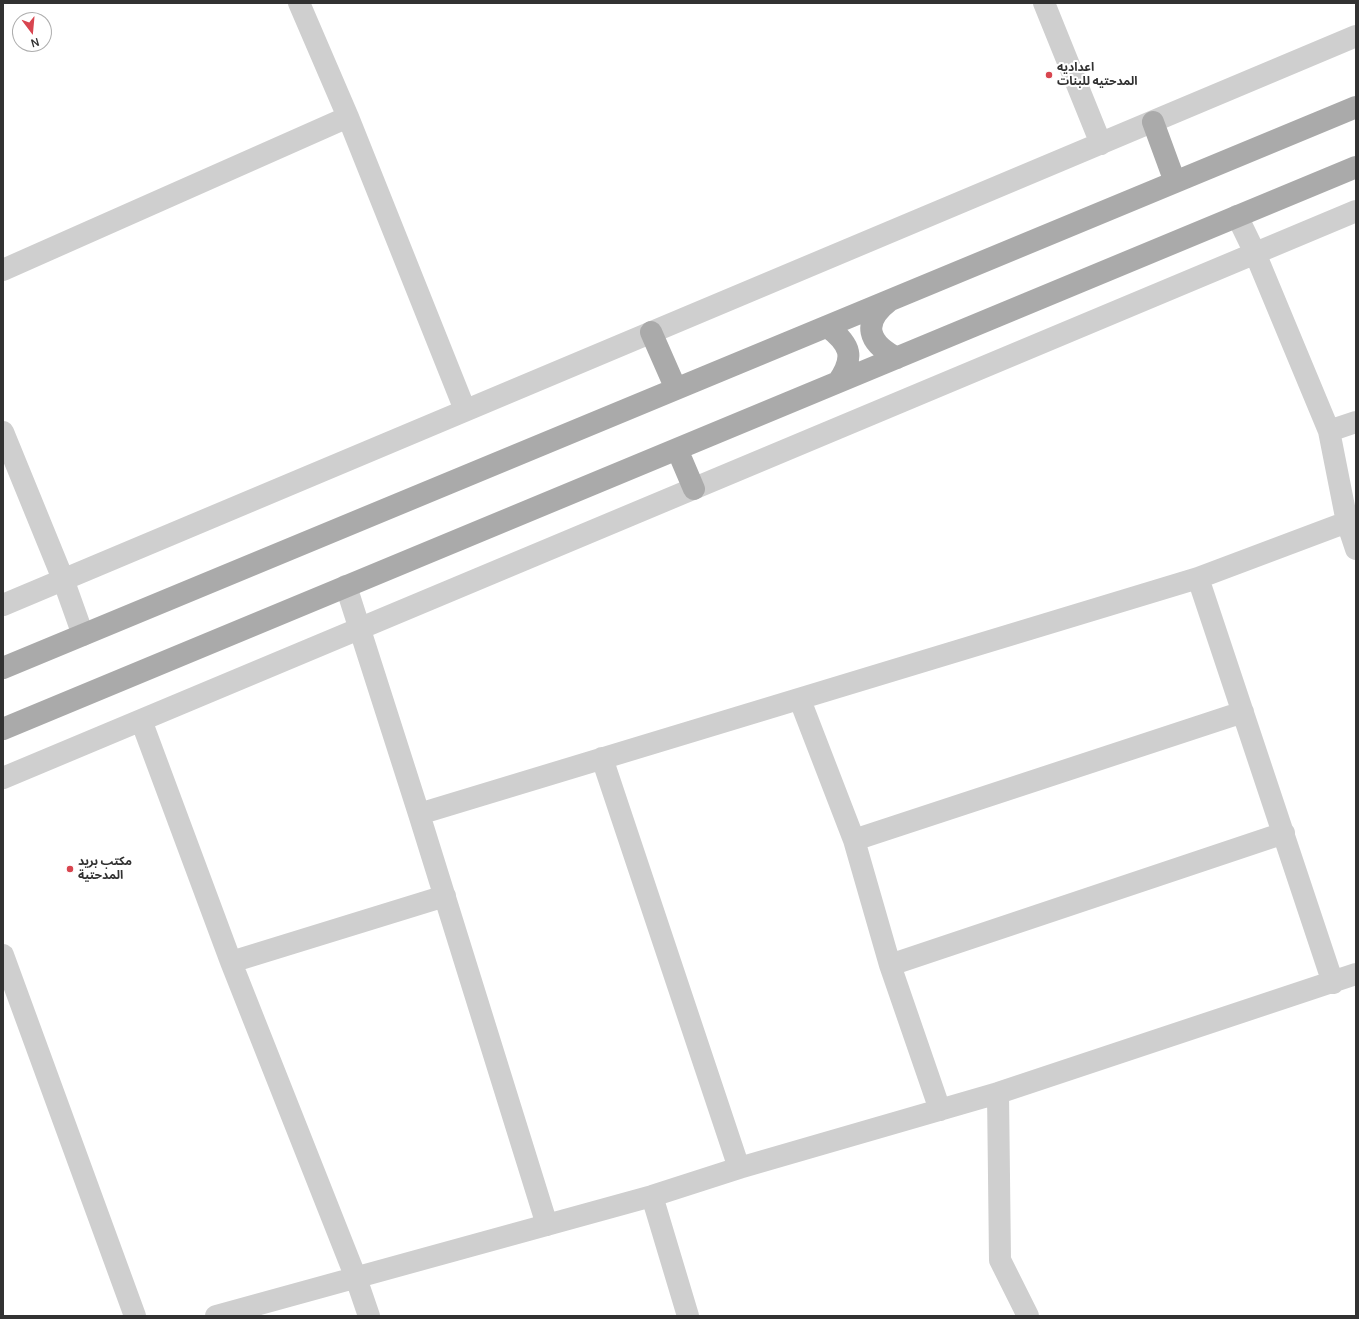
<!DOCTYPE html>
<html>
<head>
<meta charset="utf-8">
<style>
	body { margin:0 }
	#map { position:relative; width:1359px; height:1319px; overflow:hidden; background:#fff; font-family:Manrope,sans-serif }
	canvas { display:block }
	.frame { position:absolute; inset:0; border:4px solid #323232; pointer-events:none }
	.north { position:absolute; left:12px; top:12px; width:40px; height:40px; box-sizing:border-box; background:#fff; border:1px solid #adadad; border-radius:50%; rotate:164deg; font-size:11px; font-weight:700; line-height:16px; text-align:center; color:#323232 }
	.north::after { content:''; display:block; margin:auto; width:14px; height:18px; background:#d8454f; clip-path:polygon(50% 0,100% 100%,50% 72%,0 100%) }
</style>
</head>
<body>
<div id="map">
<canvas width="1359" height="1319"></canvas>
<div class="frame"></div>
<div class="north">N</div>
</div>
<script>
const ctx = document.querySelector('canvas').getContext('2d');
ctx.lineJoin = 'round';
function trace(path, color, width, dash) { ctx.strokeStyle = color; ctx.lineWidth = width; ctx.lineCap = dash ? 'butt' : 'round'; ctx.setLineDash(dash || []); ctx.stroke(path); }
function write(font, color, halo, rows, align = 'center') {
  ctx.font = font + ' Manrope,"Noto Sans Arabic",sans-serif'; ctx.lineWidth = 4; ctx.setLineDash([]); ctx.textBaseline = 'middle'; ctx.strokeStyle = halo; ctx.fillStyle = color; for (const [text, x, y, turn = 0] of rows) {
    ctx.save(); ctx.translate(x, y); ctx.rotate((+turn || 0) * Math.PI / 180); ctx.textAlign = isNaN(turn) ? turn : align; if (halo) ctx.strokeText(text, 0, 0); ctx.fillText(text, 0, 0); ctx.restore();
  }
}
trace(new Path2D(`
	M 299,3 L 348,117 L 465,410
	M 1044,3 L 1101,144
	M 1237,216 L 1255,253 L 1329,431 L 1347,522 L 1356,549
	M 3,270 L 348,117
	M 1329,431 L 1356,422
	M 3,432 L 63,579 L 83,635
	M 1198,578 L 1333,983
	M 346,586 L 419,814 L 547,1225
	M 3,605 L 1356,36
	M 800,700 L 854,840 L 890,965 L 940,1110
	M 141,720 L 231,962 L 356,1278 L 369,1316
	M 602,758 L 739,1168
	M 3,778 L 1356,211
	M 419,814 L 1198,578 L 1347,522
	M 854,840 L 1243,712
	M 3,955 L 135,1316
	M 231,962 L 445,896
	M 890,965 L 1284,833
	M 998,1093 L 1000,1260 L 1028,1316
	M 652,1196 L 688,1316
	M 216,1316 L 652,1196 L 739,1168 L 998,1093 L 1356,974`), '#cfcfcf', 22);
trace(new Path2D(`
	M 1153,122 L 1175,182
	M 889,301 C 861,323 868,343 897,358
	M 828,327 C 851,345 855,357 838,382
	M 651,332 L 676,389
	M 677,449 L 694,489
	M 3,668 L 1356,107
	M 3,729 L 1356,167`), '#aaa', 22);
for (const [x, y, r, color] of [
	[1049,75,4,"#d8454f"],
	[70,869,4,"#d8454f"]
]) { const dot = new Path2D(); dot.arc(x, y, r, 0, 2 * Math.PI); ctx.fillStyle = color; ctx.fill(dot); trace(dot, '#fff', 1.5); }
write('bold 12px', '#323232', '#fff', [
	["اعداديه",1057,68],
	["المدحتيه للبنات",1057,82],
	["مكتب بريد",78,862],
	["المدحتية",78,876]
], 'left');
</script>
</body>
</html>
